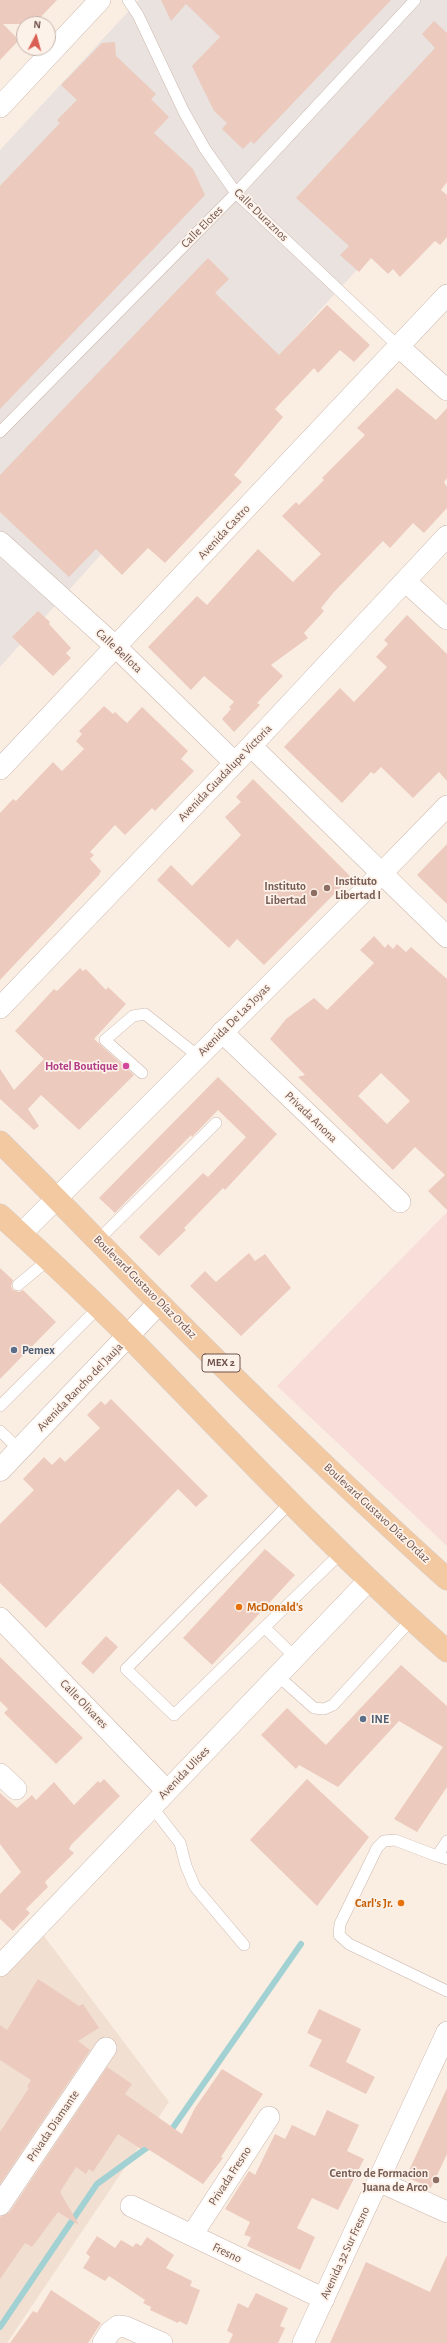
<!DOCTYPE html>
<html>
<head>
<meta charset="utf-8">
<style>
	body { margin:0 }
	#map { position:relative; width:447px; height:2343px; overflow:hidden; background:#faeee3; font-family:"Alegreya Sans",sans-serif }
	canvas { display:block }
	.north { position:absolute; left:16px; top:16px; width:40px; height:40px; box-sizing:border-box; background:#fdf2e9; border:1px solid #c4b2aa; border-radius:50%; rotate:6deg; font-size:11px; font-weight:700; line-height:16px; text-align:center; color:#6f534c }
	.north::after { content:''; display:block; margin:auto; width:14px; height:18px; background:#d95e53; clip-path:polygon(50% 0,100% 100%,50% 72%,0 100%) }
</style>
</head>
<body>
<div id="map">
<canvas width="447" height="2343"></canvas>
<div class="north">N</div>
</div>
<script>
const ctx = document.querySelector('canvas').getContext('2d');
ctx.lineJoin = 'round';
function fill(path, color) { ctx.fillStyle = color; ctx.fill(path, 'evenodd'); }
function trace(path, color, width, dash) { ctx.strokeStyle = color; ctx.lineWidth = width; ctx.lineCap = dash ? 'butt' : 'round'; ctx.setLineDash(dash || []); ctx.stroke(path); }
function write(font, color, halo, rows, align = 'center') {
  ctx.font = font + ' "Alegreya Sans",sans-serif'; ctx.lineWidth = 3.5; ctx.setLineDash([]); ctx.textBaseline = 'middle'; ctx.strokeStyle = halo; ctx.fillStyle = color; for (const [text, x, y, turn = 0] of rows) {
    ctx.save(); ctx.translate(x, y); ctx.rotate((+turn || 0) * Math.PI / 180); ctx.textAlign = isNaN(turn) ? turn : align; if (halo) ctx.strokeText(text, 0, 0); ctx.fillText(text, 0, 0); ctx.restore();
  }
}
fill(new Path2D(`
	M 44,1936 L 169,2102 L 7,2343 L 0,2343 L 0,1975 Z`), '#f1dfd2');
fill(new Path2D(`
	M 447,1212 L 447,1546 L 277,1386 Z`), '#f9ddd8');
fill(new Path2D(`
	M 139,0 L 447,0 L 447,175 L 339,289 L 0,667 L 0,150 Z`), '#e9e2de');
trace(new Path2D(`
	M 167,2133 L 172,2129 L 301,1944
	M 0,2327 L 97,2184 L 152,2144`), '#a1d1d2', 6);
fill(new Path2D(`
	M 0,0 L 57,0 L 34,24 L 3,24 L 19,40 L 0,60 Z
	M 161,0 L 391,0 L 254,144 L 251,141 L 243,149 L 222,129 L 227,123 L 214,111 L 192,66 L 220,37 L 186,4 L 171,21 Z
	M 434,21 L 447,33 L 447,182 L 441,190 L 447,195 L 447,237 L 440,245 L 435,241 L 400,277 L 393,269 L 388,274 L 371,258 L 359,272 L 340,255 L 349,246 L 296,198 L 435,48 L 422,34 Z
	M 115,42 L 116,56 L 156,94 L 151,99 L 169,117 L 154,133 L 193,169 L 205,195 L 0,409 L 0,186 L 60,123 L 57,120 L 77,100 L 61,85 L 102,43 Z
	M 208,258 L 229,279 L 215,293 L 279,355 L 327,305 L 370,345 L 354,362 L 340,350 L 318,373 L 314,368 L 275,409 L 283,417 L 234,475 L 242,482 L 165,563 L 148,548 L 122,575 L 96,549 L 69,577 L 0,512 L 0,475 Z
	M 397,388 L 436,420 L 447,408 L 447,478 L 444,482 L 447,487 L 447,508 L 424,533 L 413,523 L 390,548 L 383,541 L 334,592 L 321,608 L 324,611 L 304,633 L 308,638 L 271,665 L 283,676 L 257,703 L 260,705 L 234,732 L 222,719 L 231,709 L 229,707 L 234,702 L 204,676 L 191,690 L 148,647 L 197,596 L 207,605 L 258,549 L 293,582 L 321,554 L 282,516 L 296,502 L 299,505 L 324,480 L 322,478 L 365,435 L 357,428 Z
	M 38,611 L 50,622 L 49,624 L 71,648 L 66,653 L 71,658 L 53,676 L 12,637 Z
	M 407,615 L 447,654 L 447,781 L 439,772 L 413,798 L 381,767 L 374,774 L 371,772 L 342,803 L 284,747 L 340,688 L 354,702 L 387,667 L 376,657 L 388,644 L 384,640 Z
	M 104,706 L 113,714 L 115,712 L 127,723 L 142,707 L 188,751 L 181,759 L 194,771 L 155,811 L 152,808 L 125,835 L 115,825 L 90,852 L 94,855 L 90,859 L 101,871 L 99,875 L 0,980 L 0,813 L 13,799 L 16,801 L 53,762 L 62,771 L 84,749 L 76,741 L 82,734 L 79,731 Z
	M 253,779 L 351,877 L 264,965 L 237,939 L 229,948 L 157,880 L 171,865 L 192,886 L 241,835 L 225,817 L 241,802 L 236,797 Z
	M 447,844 L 447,904 L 417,875 Z
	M 374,936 L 385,948 L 388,944 L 393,949 L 397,944 L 406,952 L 411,947 L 447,979 L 447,1210 L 428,1191 L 445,1175 L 415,1147 L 393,1170 L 298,1077 L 305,1075 L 270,1039 L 286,1019 L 314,998 L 327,1010 L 374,963 L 360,950 ZM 381,1073 L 410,1101 L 387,1124 L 358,1096 Z
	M 80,968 L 83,971 L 86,969 L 106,990 L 108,987 L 126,1004 L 94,1039 L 134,1075 L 79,1130 L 41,1095 L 28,1109 L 39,1126 L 34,1130 L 0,1099 L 0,1069 L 14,1090 L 44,1059 L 15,1031 L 54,989 L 57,991 Z
	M 218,1077 L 277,1134 L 225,1190 L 223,1188 L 184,1228 L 186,1230 L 159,1256 L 139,1237 L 203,1173 L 208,1177 L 246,1137 L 218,1110 L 192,1137 L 191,1135 L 115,1213 L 99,1198 Z
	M 249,1253 L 255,1261 L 265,1254 L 291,1288 L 241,1336 L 190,1286 L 205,1271 L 216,1282 Z
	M 0,1268 L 13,1280 L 11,1286 L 13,1290 L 19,1292 L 23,1290 L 56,1322 L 0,1379 Z
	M 111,1399 L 208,1496 L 196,1507 L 178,1489 L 46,1628 L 0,1583 L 0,1524 L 34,1490 L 23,1479 L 44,1457 L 52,1465 L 60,1457 L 65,1462 L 100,1428 L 87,1415 L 101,1401 L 105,1405 Z
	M 265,1549 L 295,1575 L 212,1665 L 183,1638 Z
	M 106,1636 L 118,1647 L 93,1674 L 81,1663 Z
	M 0,1657 L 83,1738 L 56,1764 L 4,1713 L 8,1709 L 0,1701 Z
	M 401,1665 L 447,1706 L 447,1787 L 417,1832 L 394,1819 L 443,1747 L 399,1721 L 338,1787 L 299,1765 L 296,1769 L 261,1735 L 287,1708 L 326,1745 Z
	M 104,1779 L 120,1796 L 71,1845 L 69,1849 L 74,1853 L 45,1882 L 48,1887 L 26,1909 L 30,1913 L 13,1931 L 0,1919 L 0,1894 L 21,1872 L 0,1844 L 0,1793 L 17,1808 L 32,1795 L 36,1800 L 54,1782 L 74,1805 L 98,1781 L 100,1783 Z
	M 307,1779 L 369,1837 L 317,1906 L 250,1840 Z
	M 38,1979 L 79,2006 L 83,2004 L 99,2028 L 78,2041 L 90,2050 L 0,2184 L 0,2132 L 29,2088 L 27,2087 L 31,2080 L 0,2060 L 0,2025 L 7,2030 Z
	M 319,2009 L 361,2029 L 346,2062 L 375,2077 L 366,2094 L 309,2066 L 322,2040 L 307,2033 Z
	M 107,2067 L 132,2084 L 125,2094 L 182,2134 L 195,2108 L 222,2069 L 263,2094 L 221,2157 L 223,2158 L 203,2184 L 143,2146 L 141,2149 L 118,2134 L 93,2172 L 89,2169 L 86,2174 L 76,2167 L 60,2192 L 79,2225 L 58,2212 L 32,2247 L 25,2243 L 0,2279 L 0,2217 L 10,2212 Z
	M 447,2088 L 447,2154 L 431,2188 L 406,2177 Z
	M 327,2110 L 359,2125 L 347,2151 L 364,2159 L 338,2210 L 312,2198 L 297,2228 L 315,2237 L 300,2270 L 247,2246 L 251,2237 L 244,2235 L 250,2222 L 225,2209 L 249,2171 L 255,2175 L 275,2134 L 285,2139 L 292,2125 L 315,2136 Z
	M 97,2236 L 115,2248 L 121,2240 L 133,2247 L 136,2243 L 141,2246 L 147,2237 L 174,2255 L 166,2268 L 192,2281 L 190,2286 L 200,2290 L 187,2325 L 179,2321 L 178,2323 L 150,2310 L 151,2307 L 143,2303 L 145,2300 L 109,2276 L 105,2281 L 83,2268 L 90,2257 L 86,2253 Z
	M 447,2255 L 447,2343 L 330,2343 L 366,2262 L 430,2292 Z
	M 51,2290 L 101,2323 L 88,2343 L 10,2343 L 33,2311 L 37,2313 Z
	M 256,2293 L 288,2308 L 280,2326 L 285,2328 L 278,2343 L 229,2343 L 233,2334 L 227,2331 L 238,2303 L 248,2308 Z`), '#edcabe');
const service = new Path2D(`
	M 128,0 L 138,15 L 184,112 L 205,149 L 236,193 L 398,346
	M 0,432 L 236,193 L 415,0
	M 142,1073 L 105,1040 L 133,1016 L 145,1014 L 198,1056
	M 98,1240 L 216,1123
	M 18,1285 L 48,1260
	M 0,1406 L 98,1308
	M 0,1431 L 20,1450
	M 290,1503 L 126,1669 L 174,1715 L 341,1553
	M 265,1628 L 295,1657
	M 278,1676 L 314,1708 L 324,1709 L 333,1705 L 411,1620
	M 152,1807 L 180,1843 L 186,1866 L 195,1887 L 244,1945
	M 447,1841 L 437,1856 L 447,1859
	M 437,1856 L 395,1840 L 384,1841 L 377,1848 L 340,1924 L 339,1935 L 349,1944 L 447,1991`);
const minor = new Path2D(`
	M 0,107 L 100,0
	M 398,346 L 447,390
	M 0,542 L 116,647 L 235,763
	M 405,581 L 447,619
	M 251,746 L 447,937
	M 0,769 L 447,295
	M 0,1008 L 251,746 L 447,536
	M 222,1032 L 400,1202
	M 21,1234 L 382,873 L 447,806
	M 0,1618 L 167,1791
	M 0,1774 L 16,1789
	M 0,1966 L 369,1580
	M 378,2181 L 447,2212
	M 0,2205 L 106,2048
	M 131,2206 L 324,2299
	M 192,2235 L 269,2117
	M 103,2343 L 110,2332 L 118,2326 L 126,2327 L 162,2343
	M 303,2343 L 447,2032`);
const tertiary = new Path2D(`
	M 0,1470 L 159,1303`);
const primary = new Path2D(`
	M 0,1142 C 54,1195 106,1250 159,1303 C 253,1397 348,1490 447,1579
	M 0,1215 C 44,1255 88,1296 130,1338 C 234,1444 335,1553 447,1651`);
trace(service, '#ccb7ae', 12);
trace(minor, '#ccb7ae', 22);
trace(tertiary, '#ccb7ae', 23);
trace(primary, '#d7cfcd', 23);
trace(service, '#fff', 11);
trace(minor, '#fff', 21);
trace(tertiary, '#fff', 22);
trace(primary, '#f3c9a1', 22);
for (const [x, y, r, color] of [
	[327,888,4,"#8d6e63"],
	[314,893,4,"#8d6e63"],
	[126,1066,4,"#d1479c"],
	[14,1350,4,"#5c6f8a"],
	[239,1607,4,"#e8710a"],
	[363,1719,4,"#5c6f8a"],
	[401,1903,4,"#e8710a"],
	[436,2180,4,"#8d6e63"]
]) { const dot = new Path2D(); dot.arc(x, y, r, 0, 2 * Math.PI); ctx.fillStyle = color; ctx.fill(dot); trace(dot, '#fdf2e9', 1.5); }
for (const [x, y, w] of [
	[221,1363,38]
]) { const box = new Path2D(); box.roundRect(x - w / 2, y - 9, w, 18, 3); ctx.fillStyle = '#fdf2e9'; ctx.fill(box); trace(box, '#6f534c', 1); }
write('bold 11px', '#6f534c', null, [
	["MEX 2",221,1363]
]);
write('12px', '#6f534c', '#fdf2e9', [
	["Calle Duraznos",261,215,44],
	["Calle Elotes",202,227,-45],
	["Avenida Castro",224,532,-47],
	["Calle Bellota",119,651,43],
	["Avenida Guadalupe Victoria",225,773,-46],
	["Avenida De Las Joyas",234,1020,-45],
	["Privada Anona",311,1117,44],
	["Boulevard Gustavo Díaz Ordaz",145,1287,45],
	["Avenida Rancho del Jauja",80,1387,-46],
	["Boulevard Gustavo Díaz Ordaz",377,1513,43],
	["Calle Olivares",84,1704,46],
	["Avenida Ulises",184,1773,-46],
	["Privada Diamante",53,2126,-56],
	["Privada Fresno",230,2176,-57],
	["Fresno",227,2253,26],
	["Avenida 32 Sur Fresno",345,2253,-65]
]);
write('bold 12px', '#785e54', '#fdf2e9', [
	["Instituto",335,881,"left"],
	["Libertad I",335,895,"left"],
	["Instituto",306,886],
	["Libertad",306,900],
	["Centro de Formacion",428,2173],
	["Juana de Arco",428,2187]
], 'right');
write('bold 12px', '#b23c85', '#fdf2e9', [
	["Hotel Boutique",118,1066]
], 'right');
write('bold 12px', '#4e5e75', '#fdf2e9', [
	["Pemex",22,1350],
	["INE",371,1719]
], 'left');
write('bold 12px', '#c56008', '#fdf2e9', [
	["McDonald's",247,1607],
	["Carl's Jr.",393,1903,"right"]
], 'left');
</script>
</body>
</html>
